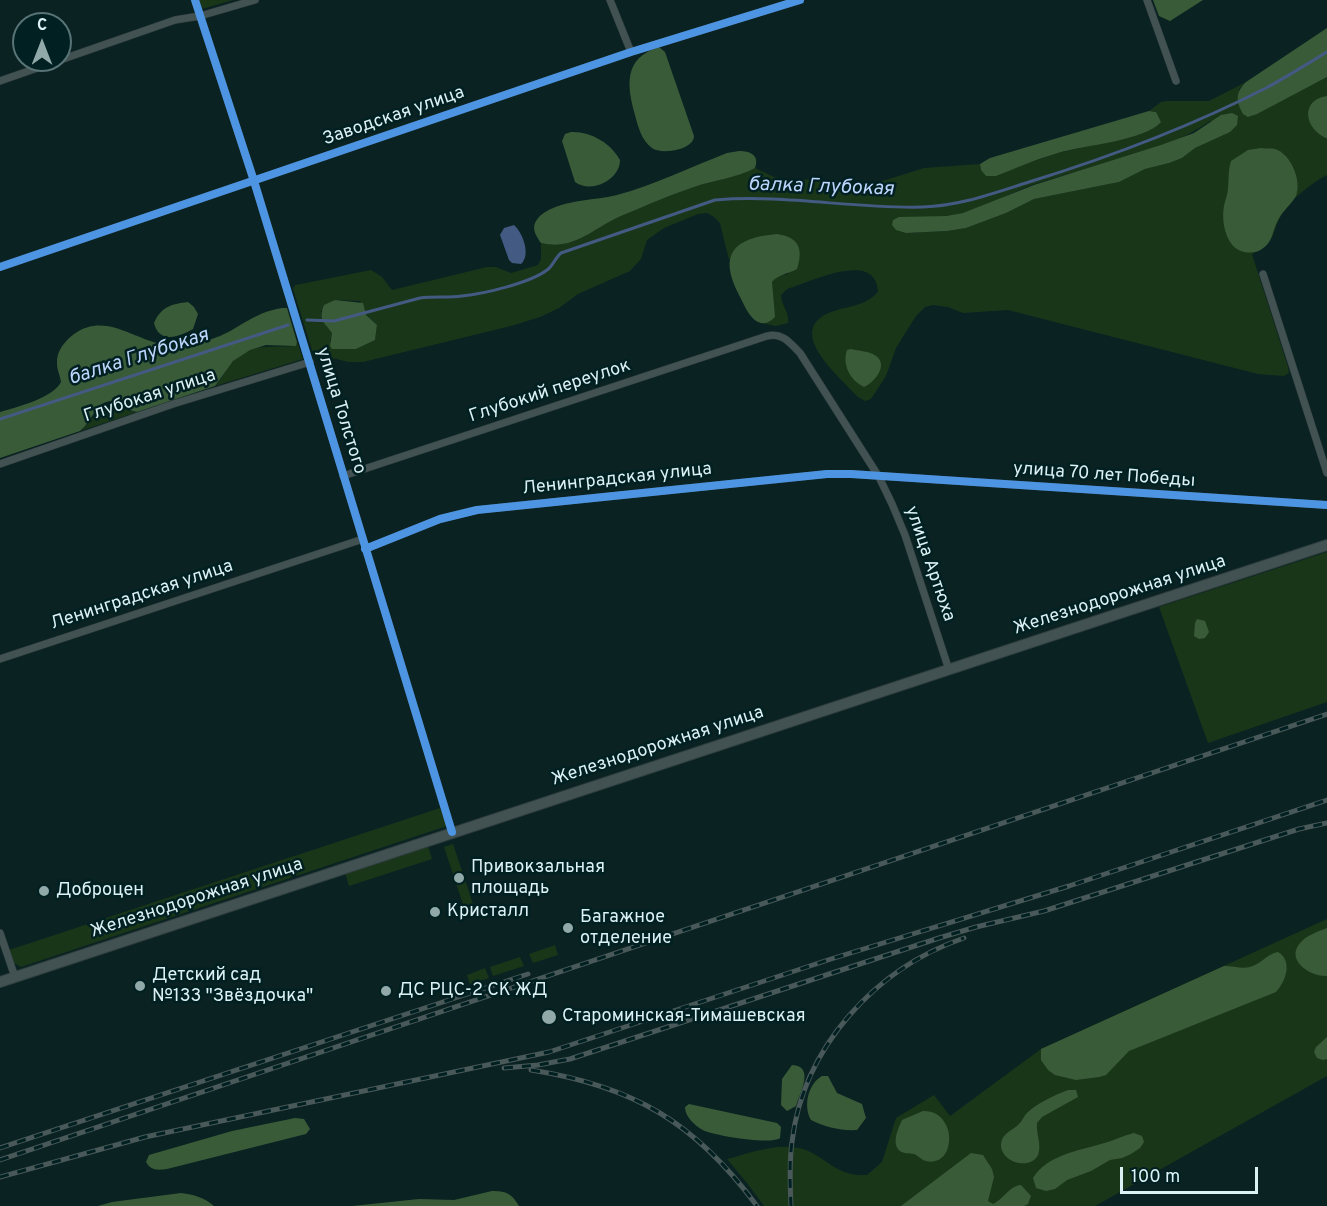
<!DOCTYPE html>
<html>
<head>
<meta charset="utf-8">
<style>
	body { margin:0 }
	#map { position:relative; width:1327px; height:1206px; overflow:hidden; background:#0a2222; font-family:Overpass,sans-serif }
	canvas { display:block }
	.north { position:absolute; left:12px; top:12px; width:60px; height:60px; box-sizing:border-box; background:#012022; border:2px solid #597476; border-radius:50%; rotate:0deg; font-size:16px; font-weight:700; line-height:24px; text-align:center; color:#dcf1f3 }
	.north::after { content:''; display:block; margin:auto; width:21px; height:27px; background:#92a9aa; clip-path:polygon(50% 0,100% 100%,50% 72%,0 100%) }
	.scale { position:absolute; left:1120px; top:1167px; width:138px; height:27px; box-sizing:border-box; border:3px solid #dcf1f3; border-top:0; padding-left:8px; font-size:18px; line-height:21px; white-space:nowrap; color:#dcf1f3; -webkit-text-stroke:4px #012022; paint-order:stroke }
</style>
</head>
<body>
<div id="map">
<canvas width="1327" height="1206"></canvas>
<div class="north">С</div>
<div class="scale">100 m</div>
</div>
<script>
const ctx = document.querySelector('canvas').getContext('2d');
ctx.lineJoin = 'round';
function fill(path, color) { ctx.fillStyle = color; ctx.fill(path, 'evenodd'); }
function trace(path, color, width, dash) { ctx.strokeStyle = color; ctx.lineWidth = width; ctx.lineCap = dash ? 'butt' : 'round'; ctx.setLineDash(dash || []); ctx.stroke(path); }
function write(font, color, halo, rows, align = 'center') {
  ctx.font = font + ' Overpass,sans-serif'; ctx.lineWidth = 5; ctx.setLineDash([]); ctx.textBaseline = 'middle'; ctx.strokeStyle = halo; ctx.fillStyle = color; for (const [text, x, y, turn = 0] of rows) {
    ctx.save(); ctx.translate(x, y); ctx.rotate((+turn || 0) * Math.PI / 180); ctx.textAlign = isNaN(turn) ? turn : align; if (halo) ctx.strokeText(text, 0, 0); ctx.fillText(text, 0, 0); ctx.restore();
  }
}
fill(new Path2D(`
	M 199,0 L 233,0 L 202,9 Z
	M 1327,77 L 1327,175 C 1312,183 1294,197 1284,211 C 1270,231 1279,241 1252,254 L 1288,367 L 1289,373 L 1284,376 L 1258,374 L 1008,310 L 963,313 L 948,307 L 933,305 L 925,307 L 916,316 L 896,348 L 886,376 L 871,399 L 865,401 L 858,397 C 838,375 779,327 837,310 C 852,306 868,304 878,292 C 876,249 811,282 787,289 L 781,295 C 781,305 790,313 788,323 L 776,326 L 762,323 L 770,322 L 772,282 L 778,276 L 789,274 L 738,246 L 729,260 L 720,223 L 714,217 L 707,213 L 698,214 L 664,228 L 647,240 L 641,259 L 630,271 L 578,294 L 559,308 L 540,317 L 511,326 L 363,362 L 348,362 L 313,353 L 293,289 L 295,285 L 301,284 L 371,270 L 382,277 L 392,290 L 487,267 L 496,267 L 511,273 L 538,265 L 541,259 L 541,243 C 575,251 593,228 621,216 C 645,206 670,195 694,187 C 714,180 737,178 755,168 L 774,177 L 786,179 L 826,180 L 846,184 L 867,184 L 886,180 L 924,168 L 980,164 L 981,170 L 1028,163 L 1058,153 L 1141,134 L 1156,112 L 1149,111 L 1161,102 L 1167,101 L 1209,101 L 1246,82 L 1239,89 L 1249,117 ZM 1210,121 L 1229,132 L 1195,148 L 1182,158 L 1169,163 L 1145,169 L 1119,182 L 1034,199 L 1006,213 L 966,228 L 947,231 L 906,233 L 899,217 C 920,217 942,218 963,213 C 988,207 1011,192 1035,184 C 1088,167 1166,153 1210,121 ZM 335,300 L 360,301 L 366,315 L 377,325 L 375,340 L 356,349 L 330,342 L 332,333 L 322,320 L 321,311 Z
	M 297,342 L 303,359 L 215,386 C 222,379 225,370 232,362 C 248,342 273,348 295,346 Z
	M 116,402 L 129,411 L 137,412 L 80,431 C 97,420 92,404 116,402 Z
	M 1327,552 L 1327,702 L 1208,743 L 1159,607 Z
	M 440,808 L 447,826 L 21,967 L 14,963 L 9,950 Z
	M 453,844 L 474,907 L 465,910 L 444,847 Z
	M 428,846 L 432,859 L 349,886 L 345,873 Z
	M 1327,919 L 1327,1076 L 1095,1206 L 764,1206 L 747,1183 L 727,1159 C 750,1153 775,1143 799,1148 C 825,1154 834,1177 867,1175 L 882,1162 L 896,1118 L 934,1095 L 950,1116 L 1041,1049 Z
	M 555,945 L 558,955 L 533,963 L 529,954 Z
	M 520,957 L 524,966 L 493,976 L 490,967 Z
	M 485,968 L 489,978 L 470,984 L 467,975 Z`), '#1a3619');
fill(new Path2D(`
	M 1153,0 L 1203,0 L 1170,21 L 1159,16 Z
	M 1327,28 L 1327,77 L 1257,114 L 1248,117 L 1243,114 C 1236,101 1235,93 1246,82 Z
	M 659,47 L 665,52 L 694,136 C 694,150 661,155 652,148 C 642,141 638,127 635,115 C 627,86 623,58 659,47 Z
	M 1327,96 L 1327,138 L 1326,138 C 1304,128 1300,100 1327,96 Z
	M 1149,111 L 1156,112 L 1161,122 C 1144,141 1084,145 1058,153 C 1037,159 1016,168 996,176 L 986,176 L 981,170 L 980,164 L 990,158 Z
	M 1232,113 L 1238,116 L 1237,125 L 1230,132 L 1195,148 L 1182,158 L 1169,163 L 1145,169 L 1119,182 L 1034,199 L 1006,213 L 966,228 L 947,231 L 906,233 L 896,230 L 892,225 L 893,220 L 899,217 L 946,216 L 963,213 L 1034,185 L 1161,145 L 1194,133 L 1221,115 Z
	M 571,132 C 590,131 611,143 620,160 C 620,180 591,194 575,182 L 562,141 L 565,134 Z
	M 1261,148 C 1266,149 1271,148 1275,149 C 1291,154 1302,181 1296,196 C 1291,205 1281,212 1277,222 C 1272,232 1273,242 1262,249 C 1256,253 1251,253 1244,252 C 1226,248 1221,222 1224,206 C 1225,200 1228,194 1228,188 C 1229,179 1228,170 1231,161 L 1248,150 Z
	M 739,151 C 750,151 760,155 755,168 C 737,178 714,180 694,187 C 670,195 645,206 621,216 C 593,228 575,251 541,243 C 534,233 530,225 541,215 C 562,199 593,201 617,195 C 654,185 691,167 727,153 Z
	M 777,234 C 798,237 804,248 797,269 C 788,274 779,274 772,282 L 775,317 C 770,322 765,325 758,322 C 749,318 744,304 739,295 C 718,254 733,238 777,234 Z
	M 335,300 L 363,303 L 366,315 L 377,325 L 375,340 L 356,349 L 332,349 L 330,346 L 332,333 C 324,322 318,320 324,305 Z
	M 188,302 L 194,307 L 198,314 L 193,329 C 179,337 159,344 154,323 C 161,307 171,304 188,302 Z
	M 282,308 L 287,308 L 297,342 L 296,346 L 266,345 L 250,350 L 233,361 L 215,386 L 137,412 C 125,410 123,404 115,402 C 97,397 92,423 80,431 L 0,458 L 0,412 C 17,407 53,398 61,382 C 60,375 57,370 57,364 C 56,351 65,341 74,334 C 110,308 143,350 179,345 C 192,344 208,341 220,336 C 243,326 253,313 282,308 Z
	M 851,349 C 859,351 869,351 876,356 C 889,365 874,383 864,387 C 850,380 842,365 847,350 Z
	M 1197,619 L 1205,621 L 1209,632 L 1205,638 L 1199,639 L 1194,636 L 1195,623 Z
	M 1327,928 L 1327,976 C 1310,977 1283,959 1302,941 C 1308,935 1319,931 1327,928 Z
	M 1278,952 C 1293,961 1286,981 1276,992 L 1129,1051 L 1106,1075 L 1099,1077 L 1076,1080 L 1055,1075 L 1048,1070 L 1041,1060 L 1041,1049 L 1224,966 C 1233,966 1242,969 1250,967 C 1261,964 1267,954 1278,952 Z
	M 1327,1037 L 1327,1059 L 1323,1060 L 1317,1058 L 1314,1052 L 1316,1047 Z
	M 792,1065 C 815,1066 800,1093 796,1106 L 787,1111 L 781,1105 L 782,1079 Z
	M 822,1076 L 828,1076 L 837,1093 L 862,1104 L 866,1118 L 857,1130 C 841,1131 825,1127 811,1120 C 803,1106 808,1084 822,1076 Z
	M 1068,1090 L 1076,1090 L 1078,1097 L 1042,1117 L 1037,1123 C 1036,1134 1042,1146 1038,1155 C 1030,1171 1000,1162 1001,1144 C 1002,1133 1012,1131 1019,1124 C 1022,1121 1024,1116 1027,1113 C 1039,1102 1053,1096 1068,1090 Z
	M 689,1104 L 777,1123 L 781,1127 L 780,1138 C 770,1145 718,1136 705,1131 C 696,1127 685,1117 685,1107 Z
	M 923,1111 C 934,1111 941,1115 946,1125 C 954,1140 947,1166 926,1161 C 921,1160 918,1155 914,1154 C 909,1153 904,1154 900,1151 C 891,1144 898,1129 902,1120 Z
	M 295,1118 L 304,1119 L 310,1129 L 306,1134 L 167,1169 C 157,1170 151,1171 146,1162 L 149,1155 L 232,1131 Z
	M 1134,1133 L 1142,1136 L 1144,1142 L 1140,1148 L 1131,1154 L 1122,1158 L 1110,1160 L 1091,1171 L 1067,1180 L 1055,1189 L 1046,1191 L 1036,1188 L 1033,1178 C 1047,1155 1078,1151 1101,1144 C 1113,1141 1122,1136 1134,1133 Z
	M 971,1153 L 983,1155 L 992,1169 L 994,1177 L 988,1201 L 993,1204 C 1004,1199 1009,1186 1021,1185 L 1031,1196 L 1028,1204 L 1024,1206 L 901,1206 Z
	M 492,1191 C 507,1191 512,1194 519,1206 L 352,1206 L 419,1199 L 454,1200 Z
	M 181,1193 C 194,1195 204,1197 214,1206 L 98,1206 L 112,1202 Z`), '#3a5b38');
fill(new Path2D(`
	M 514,225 C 523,233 531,255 521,264 L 512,263 L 509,260 L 500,235 L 504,228 Z`), '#435a82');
trace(new Path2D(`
	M 307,320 L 334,321 L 420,298 C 434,296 448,298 462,296 C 483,294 530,283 547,270 C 553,266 555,258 561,253 L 715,200 C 785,194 853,209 923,207 C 960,206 994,193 1029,182 C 1110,157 1192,126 1268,87 C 1288,76 1307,64 1327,52
	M 0,419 L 288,325`), '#435a82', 3);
const minor = new Path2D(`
	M 195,0 L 254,181 L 452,832
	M 610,0 L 631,52
	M 1147,0 L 1176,81
	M 0,81 L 175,20 L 200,16 L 255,0
	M 0,267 L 631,52 L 800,0
	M 1263,274 L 1327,473
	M 0,464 L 173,404 L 310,362
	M 343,476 L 767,336 C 782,332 790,343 800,353 L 879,477 L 892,504 L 905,535 L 949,670
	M 365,549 L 440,519 L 477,510 L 827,474 L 851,474 L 1327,505
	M 0,659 L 363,539
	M 0,933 L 15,977`);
const secondary = new Path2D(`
	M 0,982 L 1327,545`);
trace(minor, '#2e3d3e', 8);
trace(secondary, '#2e3d3e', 12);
trace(minor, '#425152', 7);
trace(secondary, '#425152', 10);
const rail = new Path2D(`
	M 504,1068 L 538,1065 L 570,1059 L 939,938 L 976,927 L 1044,911 L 1299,829 L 1327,823
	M 531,1070 C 633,1086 695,1122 757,1206
	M 0,1148 L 528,974
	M 0,1160 L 1327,714
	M 0,1177 L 145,1137 L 549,1052 L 831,959 L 1069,886 L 1327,800
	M 791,1206 C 790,1184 789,1163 792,1142 C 803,1047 876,968 964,938`);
trace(rail, '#495858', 5);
trace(rail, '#012022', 3, [9]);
trace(new Path2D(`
	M 195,0 L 254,181 L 452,832
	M 0,267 L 631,52 L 800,0
	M 365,549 L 440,519 L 477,510 L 827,474 L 851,474 L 1327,505`), '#4d94e3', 8);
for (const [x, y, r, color] of [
	[459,878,6,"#92a9aa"],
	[44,891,6,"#92a9aa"],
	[435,912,6,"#92a9aa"],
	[568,928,6,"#92a9aa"],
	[140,986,6,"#92a9aa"],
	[386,991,6,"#92a9aa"],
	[549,1017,8,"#92a9aa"]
]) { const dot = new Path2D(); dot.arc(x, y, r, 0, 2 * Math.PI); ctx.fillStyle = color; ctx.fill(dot); trace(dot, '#012022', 2); }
write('18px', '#dcf1f3', '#012022', [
	["Заводская улица",394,117,-19],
	["Глубокий переулок",550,392,-18],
	["Глубокая улица",150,397,-18],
	["улица Толстого",340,411,73],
	["улица 70 лет Победы",1104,476,4],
	["Ленинградская улица",617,480,-6],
	["улица Артюха",929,564,71],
	["Ленинградская улица",142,596,-18],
	["Железнодорожная улица",1120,596,-18],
	["Железнодорожная улица",658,747,-18],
	["Железнодорожная улица",197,899,-18]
]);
write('18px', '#dcf1f3', '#012022', [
	["Привокзальная",471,868],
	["площадь",471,889],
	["Доброцен",56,891],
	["Кристалл",447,912],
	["Багажное",580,918],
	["отделение",580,939],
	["Детский сад",152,976],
	["№133 \"Звёздочка\"",152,997],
	["ДС РЦС-2 СК ЖД",398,991],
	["Староминская-Тимашевская",562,1017]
], 'left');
write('italic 20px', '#bed5fe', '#012022', [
	["балка Глубокая",821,188,2],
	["балка Глубокая",139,358,-18]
]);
</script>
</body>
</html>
